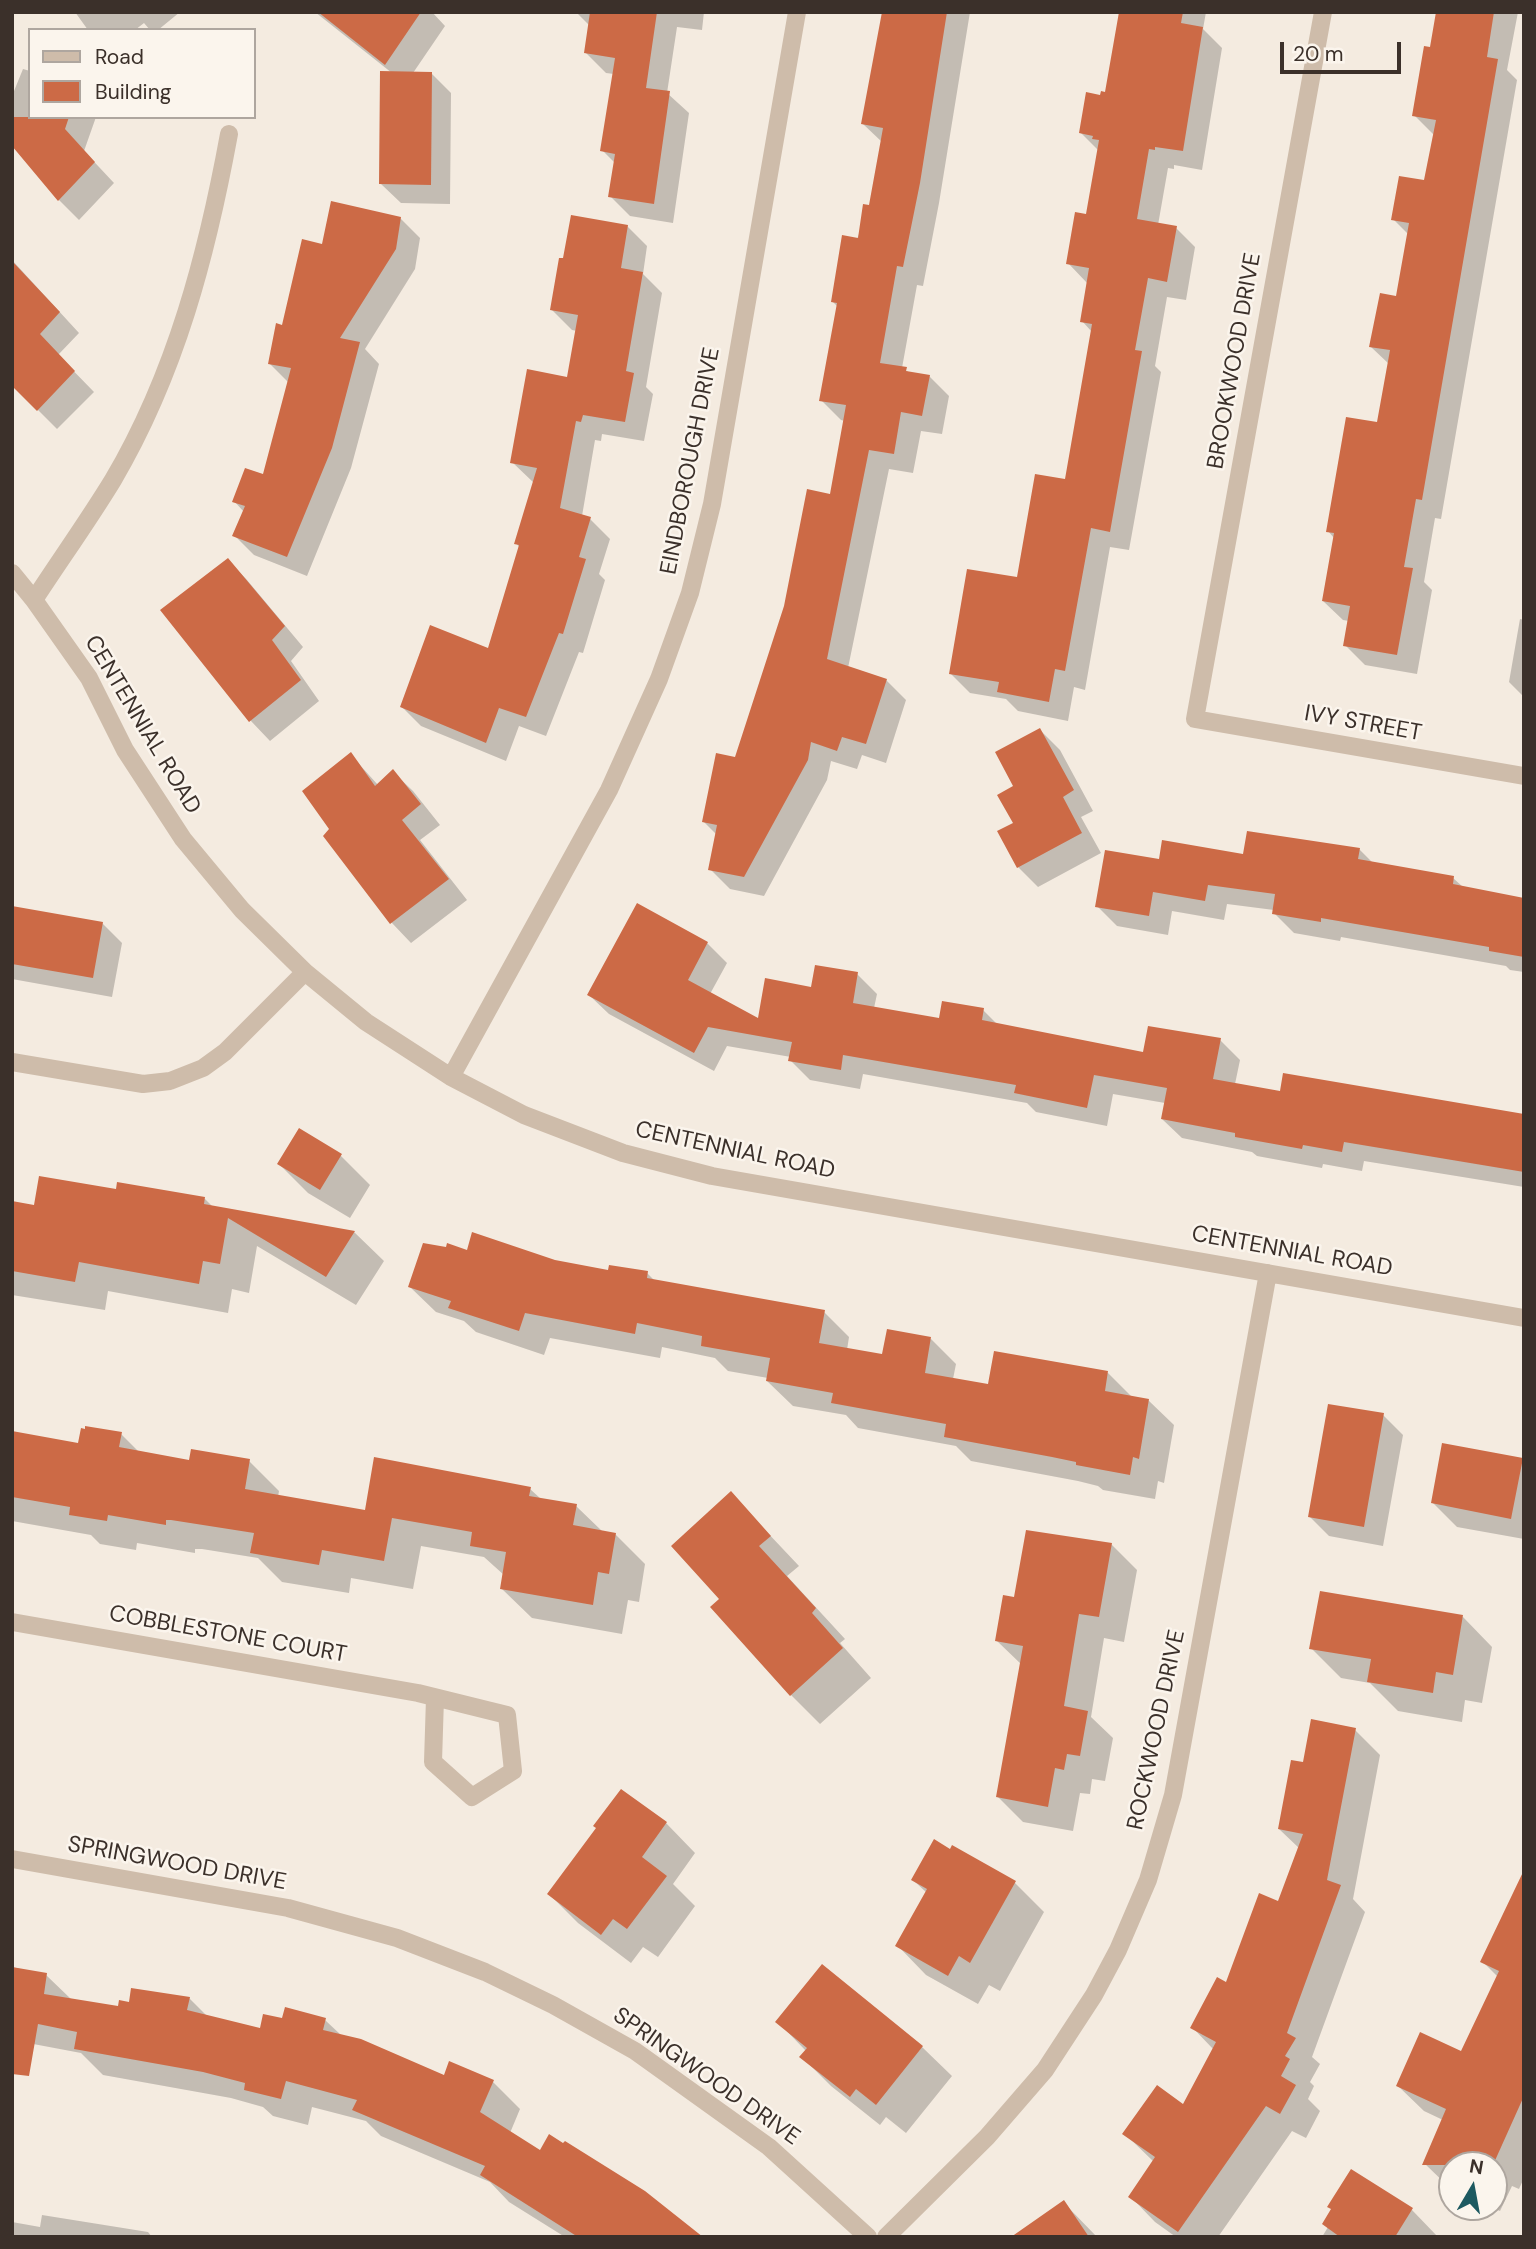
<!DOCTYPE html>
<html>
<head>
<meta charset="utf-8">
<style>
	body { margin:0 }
	#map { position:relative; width:1536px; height:2249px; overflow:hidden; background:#f4ebe0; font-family:"DM Sans",sans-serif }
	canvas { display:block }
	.frame { position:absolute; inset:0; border:14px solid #3b302a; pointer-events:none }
	.legend { position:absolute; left:28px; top:28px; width:228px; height:91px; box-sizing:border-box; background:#fbf5ed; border:2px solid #aea69f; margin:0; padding:9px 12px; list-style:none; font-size:21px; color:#3b302a }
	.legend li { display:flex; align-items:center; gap:14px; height:35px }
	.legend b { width:35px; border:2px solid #aea69f }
	.north { position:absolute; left:1438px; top:2151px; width:70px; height:70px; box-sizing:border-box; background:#fbf5ed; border:2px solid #aea69f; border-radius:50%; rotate:10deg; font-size:19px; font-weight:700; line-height:28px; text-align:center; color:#3b302a }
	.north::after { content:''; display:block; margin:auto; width:24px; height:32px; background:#1d5960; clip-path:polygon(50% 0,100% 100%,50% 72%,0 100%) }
	.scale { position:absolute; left:1280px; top:42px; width:121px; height:32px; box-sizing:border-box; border:4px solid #3b302a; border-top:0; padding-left:9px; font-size:21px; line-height:24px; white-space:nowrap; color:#3b302a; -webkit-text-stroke:5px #fbf5ed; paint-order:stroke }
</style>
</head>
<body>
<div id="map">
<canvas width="1536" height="2249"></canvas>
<div class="frame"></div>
<ul class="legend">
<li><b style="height:9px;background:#cebcaa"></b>Road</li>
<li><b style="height:19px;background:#cc6a46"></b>Building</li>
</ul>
<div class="north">N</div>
<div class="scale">20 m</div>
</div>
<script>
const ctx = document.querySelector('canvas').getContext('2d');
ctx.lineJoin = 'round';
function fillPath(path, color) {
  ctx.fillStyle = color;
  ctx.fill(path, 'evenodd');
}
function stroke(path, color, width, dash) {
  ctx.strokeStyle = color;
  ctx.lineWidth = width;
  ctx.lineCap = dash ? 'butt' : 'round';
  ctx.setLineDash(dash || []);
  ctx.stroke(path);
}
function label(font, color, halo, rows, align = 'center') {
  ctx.font = font + ' "DM Sans",sans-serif';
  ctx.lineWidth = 5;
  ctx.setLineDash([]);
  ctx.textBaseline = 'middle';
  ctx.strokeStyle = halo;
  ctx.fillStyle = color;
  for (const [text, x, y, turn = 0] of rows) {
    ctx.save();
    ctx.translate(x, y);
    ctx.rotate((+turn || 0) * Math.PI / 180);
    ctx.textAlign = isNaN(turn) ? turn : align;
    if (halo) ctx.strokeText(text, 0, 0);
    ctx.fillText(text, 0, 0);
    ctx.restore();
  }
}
fillPath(new Path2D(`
	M75,12H180L158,30H150L144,23L135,30H88Z
	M315,12H432L445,26L413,73H431L451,93L450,204L401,203L381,184L392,73Z
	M576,12H704L702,30L677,27L667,93L689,113L673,223L630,216L610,196L615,163L602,150L614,74L606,73L586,53L590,26Z
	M884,12H970L939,203L923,286L917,285L902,368L910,373L929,376L949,396L942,434L921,431L913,473L889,469L848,668L886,680L906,700L886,763L862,755L857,769L831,761L827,780L764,896L730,889L710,869L717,835L704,822L736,759L831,496L845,421L841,420L821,400L838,307L832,301L870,207L882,142L863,124Z
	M1121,12H1206L1203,29L1222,48L1202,170L1174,165V169L1168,168L1158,225L1176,228L1195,247L1186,300L1167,297L1155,366L1161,372L1129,550L1110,547L1085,690L1074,687L1068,721L1018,711L1006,699L970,693L950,673L1018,579L1066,481L1092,332L1082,321L1088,284L1068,263L1088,216L1099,151L1081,133L1101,97L1107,94Z
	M1437,12H1518L1507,70L1517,80L1441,519L1435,518L1424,582L1432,590L1417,674L1365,665L1345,645L1349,621L1343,620L1323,601L1334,538L1328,531L1378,424L1389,364L1371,347L1398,298L1409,235L1393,219L1426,183L1434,135L1414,115L1432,49Z
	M23,69L30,71V117H96L84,151L114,183L79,220L59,200L12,143V96Z
	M400,218L420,238L415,269L365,349L379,364L351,468L307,576L254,555L234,535L244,512L234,501L264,476L289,383L270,364L283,327Z
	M627,226L647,246L643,274L662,293L646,387L653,394L644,441L602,434L601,441L595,440L582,516L590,519L610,539L599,574L605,580L583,653L579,652L546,736L519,726L506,761L421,726L402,707L489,650L520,548L516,543L534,483L512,462L569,379L577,331L572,330L552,310Z
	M12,260L79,333L58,355L94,392L57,429L12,384Z
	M228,560L247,580L303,647L291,661L319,701L270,741L251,721L162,610Z
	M1520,619L1524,620V697L1509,682Z
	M1040,730L1060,750L1093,811L1081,817L1101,853L1038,887L1018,867L1016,787Z
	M350,754L378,785L393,772L413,791L440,825L420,840L467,900L411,943L392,923L325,836L331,830Z
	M1359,849L1373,863L1453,878L1463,887L1524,900V972L1510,970L1506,966L1341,937L1340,941L1294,933L1274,913V910L1227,904L1224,920L1172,911L1168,935L1117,926L1097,906L1160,861Z
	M637,906L707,943L727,963L710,994L760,1021L813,989L857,974L877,994L874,1008L940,1020L983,1010L998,1025L1145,1054L1220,1040L1240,1060L1235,1084L1282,1093L1524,1116V1187L1364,1161L1362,1171L1323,1164L1322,1168L1257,1156L1252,1152L1182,1138L1162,1119L1165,1103L1113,1094L1107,1126L1036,1112L1027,1103L863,1074L860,1089L810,1080L790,1060L791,1057L727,1046L714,1071L609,1014L589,995Z
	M12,908L102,923L122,943L112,997L12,979Z
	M340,1155L370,1185L350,1218L308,1193L279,1164Z
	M117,1191L205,1199L213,1207L354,1232L384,1261L356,1305L257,1246L249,1293L232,1289L228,1313L108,1291L105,1310L12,1295V1203L36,1207Z
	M468,1252L555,1262L610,1273H647L655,1281L824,1312L849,1337L847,1350L883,1356L931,1339L956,1364L953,1379L989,1386L1108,1373L1132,1397L1148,1400L1174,1425L1164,1483L1158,1481L1155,1499L1103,1490L1098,1486L1078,1481L971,1461L956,1446L858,1428L846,1415L793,1406L767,1381L768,1378L728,1371L715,1358L662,1347L660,1358L550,1338L544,1355L476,1332L464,1321L436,1312L410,1287Z
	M1383,1415L1403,1435L1383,1546L1329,1536L1310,1517Z
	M12,1433L80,1445L121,1434L140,1453L190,1462L249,1461L279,1491L278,1497L366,1512L530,1489L541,1499L576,1506L603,1532L615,1534L645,1564L639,1602L628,1600L622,1634L532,1618L502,1589L504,1575L484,1557L421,1546L413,1589L351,1578L349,1593L282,1582L258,1558L202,1549H195V1553L137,1543L136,1550L100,1544L91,1535L12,1521Z
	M1522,1460L1524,1462V1539L1457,1527L1433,1503Z
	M731,1494L799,1566L787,1576L845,1639L840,1643L871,1678L820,1724L791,1695L721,1599Z
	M1111,1544L1137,1570L1124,1642L1104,1638L1091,1717L1113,1738L1105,1781L1092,1779L1090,1794L1080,1793L1073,1831L1023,1822L998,1797L1022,1665L997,1641L1016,1599Z
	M1463,1617L1492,1647L1482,1703L1465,1700L1462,1722L1398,1711L1370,1683L1341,1678L1311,1648Z
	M1355,1730L1380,1755L1353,1899L1365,1912L1312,2057L1320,2064L1310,2082L1314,2086L1308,2099L1320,2111L1306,2138L1292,2131L1218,2237H1176L1155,2222L1130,2196L1154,2162L1125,2134L1184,2106L1214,2050L1192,2027L1227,1984L1279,1903L1300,1849L1279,1829L1305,1764Z
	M666,1823L695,1853L673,1884L695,1906L658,1957L643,1947L631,1963L578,1923L549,1894Z
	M913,1880L1015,1883L1044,1912L1000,1991L989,1985L978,2004L926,1975L897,1945L927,1893Z
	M1524,1918V2178L1519,2189L1512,2186L1500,2211L1491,2207H1494V2165H1452V2190L1424,2163L1443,2120L1424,2111L1398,2086L1461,2053L1498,1977L1482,1961Z
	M12,1967L46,1975L72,2000L119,2008L130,2004L189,1998L208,2017L261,2030L283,2020H325L342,2036L445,2077L493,2082L520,2109L510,2133L540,2152L699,2237H565L509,2202L490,2182L381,2136L366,2121L312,2107L308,2125L273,2116L263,2107L231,2098L103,2075L81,2053L12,2040Z
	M778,2022L922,2047L952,2076L906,2133L886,2117L880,2125L831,2086L802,2057L806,2051Z
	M1063,2202L1097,2237H1014Z
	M1412,2210L1438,2237H1322L1328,2227Z
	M42,2215L148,2232L152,2237H12V2222L40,2227Z`), '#0003');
fillPath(new Path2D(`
	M318,12H421L385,65Z
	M590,12H657L646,88L670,91L654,204L608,197L615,154L600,151L615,58L584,53Z
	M882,12H947L920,183L903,267L897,266L880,363L907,367L906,371L930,375L922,416L901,412L894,454L869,450L827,659L887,679L866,744L842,737L837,751L811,742L808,760L744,877L708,870L717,825L702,822L716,753L735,757L784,606L807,489L830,494L846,405L819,401L837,303L831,302L842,235L858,238L863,204L869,205L883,128L861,124Z
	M1119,12H1183L1181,23L1203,27L1183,151L1155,147V150L1149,149L1137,219L1177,226L1167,282L1148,278L1135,350L1142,351L1110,532L1091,528L1065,671L1055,669L1049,702L997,692L999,682L949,674L967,569L1017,577L1035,474L1065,479L1092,324L1080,322L1089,268L1066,264L1075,212L1086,214L1099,140L1092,139L1093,136L1079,133L1086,92L1100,95L1101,91L1105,92Z
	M1436,12H1494L1487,57L1498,59L1422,500L1416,499L1404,567L1413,568L1397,655L1343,646L1350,606L1322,601L1334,533L1326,532L1346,417L1377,422L1390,350L1369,347L1380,293L1396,296L1409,223L1391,220L1399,176L1424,180L1436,120L1412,116L1424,46L1430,47Z
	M380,71L432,72L431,185L379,184Z
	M12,117H69L65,129L95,162L58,201L12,146Z
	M331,201L401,217L396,249L340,338L360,342L332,448L287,557L232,536L245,506L232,502L245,468L263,474L291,368L268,364L276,323L282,325L302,239L322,244Z
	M571,215L628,225L621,268L643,272L626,371L634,373L625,422L583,415L581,422L576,421L560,508L591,517L579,557L586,559L563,634L559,633L526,717L499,708L486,743L400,707L430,625L488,648L519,545L514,544L537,468L510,463L527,369L567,377L578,315L550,310L559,258H563Z
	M12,261L60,312L40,334L75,371L37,411L12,386Z
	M228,558L285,626L272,640L301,680L249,722L160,610Z
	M1040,728L1074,790L1063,797L1082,833L1017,868L997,831L1013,823L997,795L1013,786L995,752Z
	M351,752L375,786L393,769L421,804L402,820L449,879L390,924L323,836L329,829L302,791Z
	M1247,831L1360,848L1358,859L1454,876L1453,884L1524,898V957L1489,951V947L1321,918V922L1272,914L1275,894L1208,885L1205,901L1153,892L1149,916L1095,907L1105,850L1159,859L1162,840L1243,854Z
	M637,903L708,942L688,980L758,1018L765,978L811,987L815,965L858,972L853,1003L939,1018L942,1001L984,1008L982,1020L1143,1052L1148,1026L1221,1038L1213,1079L1280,1091L1283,1073L1524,1114V1172L1344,1142L1342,1152L1303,1145L1302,1149L1235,1137V1133L1161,1119L1167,1088L1094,1075L1087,1108L1014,1093L1016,1085L843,1055L841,1070L788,1061L792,1042L708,1027L694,1053L587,995Z
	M12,906L103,922L93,978L12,964Z
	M299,1128L342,1154L320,1190L277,1164Z
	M39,1176L116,1189L117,1182L205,1197L204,1204L355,1231L326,1277L228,1218L220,1264L203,1261L199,1284L79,1262L75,1282L12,1271V1201L34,1205Z
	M472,1232L555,1260L608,1270L609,1265L648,1271L647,1278L825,1310L819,1343L882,1354L887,1329L931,1337L925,1373L988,1384L994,1351L1108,1371L1105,1391L1149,1399L1139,1459L1133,1457L1130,1475L1076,1465V1462L1052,1457L944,1437L946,1424L831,1403L833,1393L766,1381L770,1358L701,1346L702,1336L637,1323L635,1334L525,1313L519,1331L448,1308L451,1301L408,1287L423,1243L446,1247L447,1243L467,1250Z
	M1328,1404L1384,1413L1364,1527L1308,1517Z
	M85,1426L122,1432L119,1447L189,1460L191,1449L250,1459L245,1489L365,1510L374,1457L531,1487L529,1496L577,1504L573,1525L616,1533L609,1574L598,1572L593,1605L500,1589L506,1552L470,1546L472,1532L392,1518L384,1561L322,1550L319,1565L250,1553L254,1533L171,1520H166V1525L108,1515L107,1521L69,1515L70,1507L12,1497V1431L78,1443L81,1428L85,1429Z
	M1442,1443L1523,1458L1511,1519L1431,1503Z
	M731,1491L771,1536L759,1546L816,1608L812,1613L843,1648L790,1696L710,1607L719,1599L671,1546Z
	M1026,1530L1112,1543L1099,1617L1079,1614L1064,1706L1088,1711L1080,1756L1067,1754L1064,1770L1055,1768L1048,1807L996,1797L1023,1646L995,1641L1003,1595L1014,1597Z
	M1320,1591L1463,1615L1453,1675L1436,1672L1433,1693L1367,1682L1371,1659L1309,1649Z
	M1311,1719L1356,1728L1327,1880L1341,1885L1287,2033L1296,2038L1285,2056L1290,2059L1281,2076L1296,2085L1280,2114L1266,2106L1178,2232L1128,2197L1155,2157L1122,2134L1157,2085L1183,2104L1216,2042L1190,2028L1217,1977L1226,1982L1259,1893L1278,1901L1303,1834L1278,1829L1291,1760L1303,1762Z
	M621,1789L667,1822L642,1857L667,1876L627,1929L613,1919L601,1935L547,1894L596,1828L593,1826Z
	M934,1839L950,1849L952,1845L1016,1881L970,1963L959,1956L948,1976L895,1946L927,1889L911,1880Z
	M1524,1870V2096L1493,2165H1422L1446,2109L1396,2086L1420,2032L1461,2051L1499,1971L1480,1962Z
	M822,1964L923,2046L876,2105L856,2089L850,2097L799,2057L807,2048L775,2022Z
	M12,1967L47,1973L44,1994L118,2006L119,2000L129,2002L131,1988L190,1997L187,2010L260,2028L263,2014L282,2018L285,2007L326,2018L323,2030L361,2039L444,2075L449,2061L494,2080L480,2112L540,2150L549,2134L563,2143L565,2141L645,2191L703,2237H578L480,2175L485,2166L352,2110L357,2100L286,2081L281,2099L244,2090L245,2083L203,2072L74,2049L77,2032L38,2024L29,2076L12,2074Z
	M1351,2169L1413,2208L1395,2237H1340L1322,2224L1331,2209L1327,2207Z
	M1064,2200L1089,2237H1011Z`), '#cc6a46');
stroke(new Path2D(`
	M1323,12L1195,719L1524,776
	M12,573L34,600L89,678L125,750L183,839L242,910L305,972L366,1022L451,1077L524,1115L623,1153L712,1176L1524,1318
	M34,600C60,560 88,521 113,480C176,373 207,254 229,134
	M12,1062L143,1084L170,1081L203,1068L225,1052L305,972
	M451,1077L609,790L659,679L690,593L712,504L797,12
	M12,1622L418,1693L507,1715L513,1771L472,1797L433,1762L435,1698
	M12,1859L288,1908L397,1938L485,1972L553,2005L635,2051L769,2147L868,2237
	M886,2237L987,2137L1045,2070L1094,1995L1118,1950L1148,1880L1173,1795L1268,1273`), '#cebcaa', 18);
label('23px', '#3b302a', '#fbf5ed', [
	["BROOKWOOD DRIVE",1235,361,-80],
	["EINDBOROUGH DRIVE",691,461,-79],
	["IVY STREET",1363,724,10],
	["CENTENNIAL ROAD",142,725,59],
	["CENTENNIAL ROAD",735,1151,12],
	["CENTENNIAL ROAD",1292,1252,10],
	["COBBLESTONE COURT",228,1635,10],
	["ROCKWOOD DRIVE",1157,1730,-78],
	["SPRINGWOOD DRIVE",177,1864,10],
	["SPRINGWOOD DRIVE",706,2077,35]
]);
</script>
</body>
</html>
